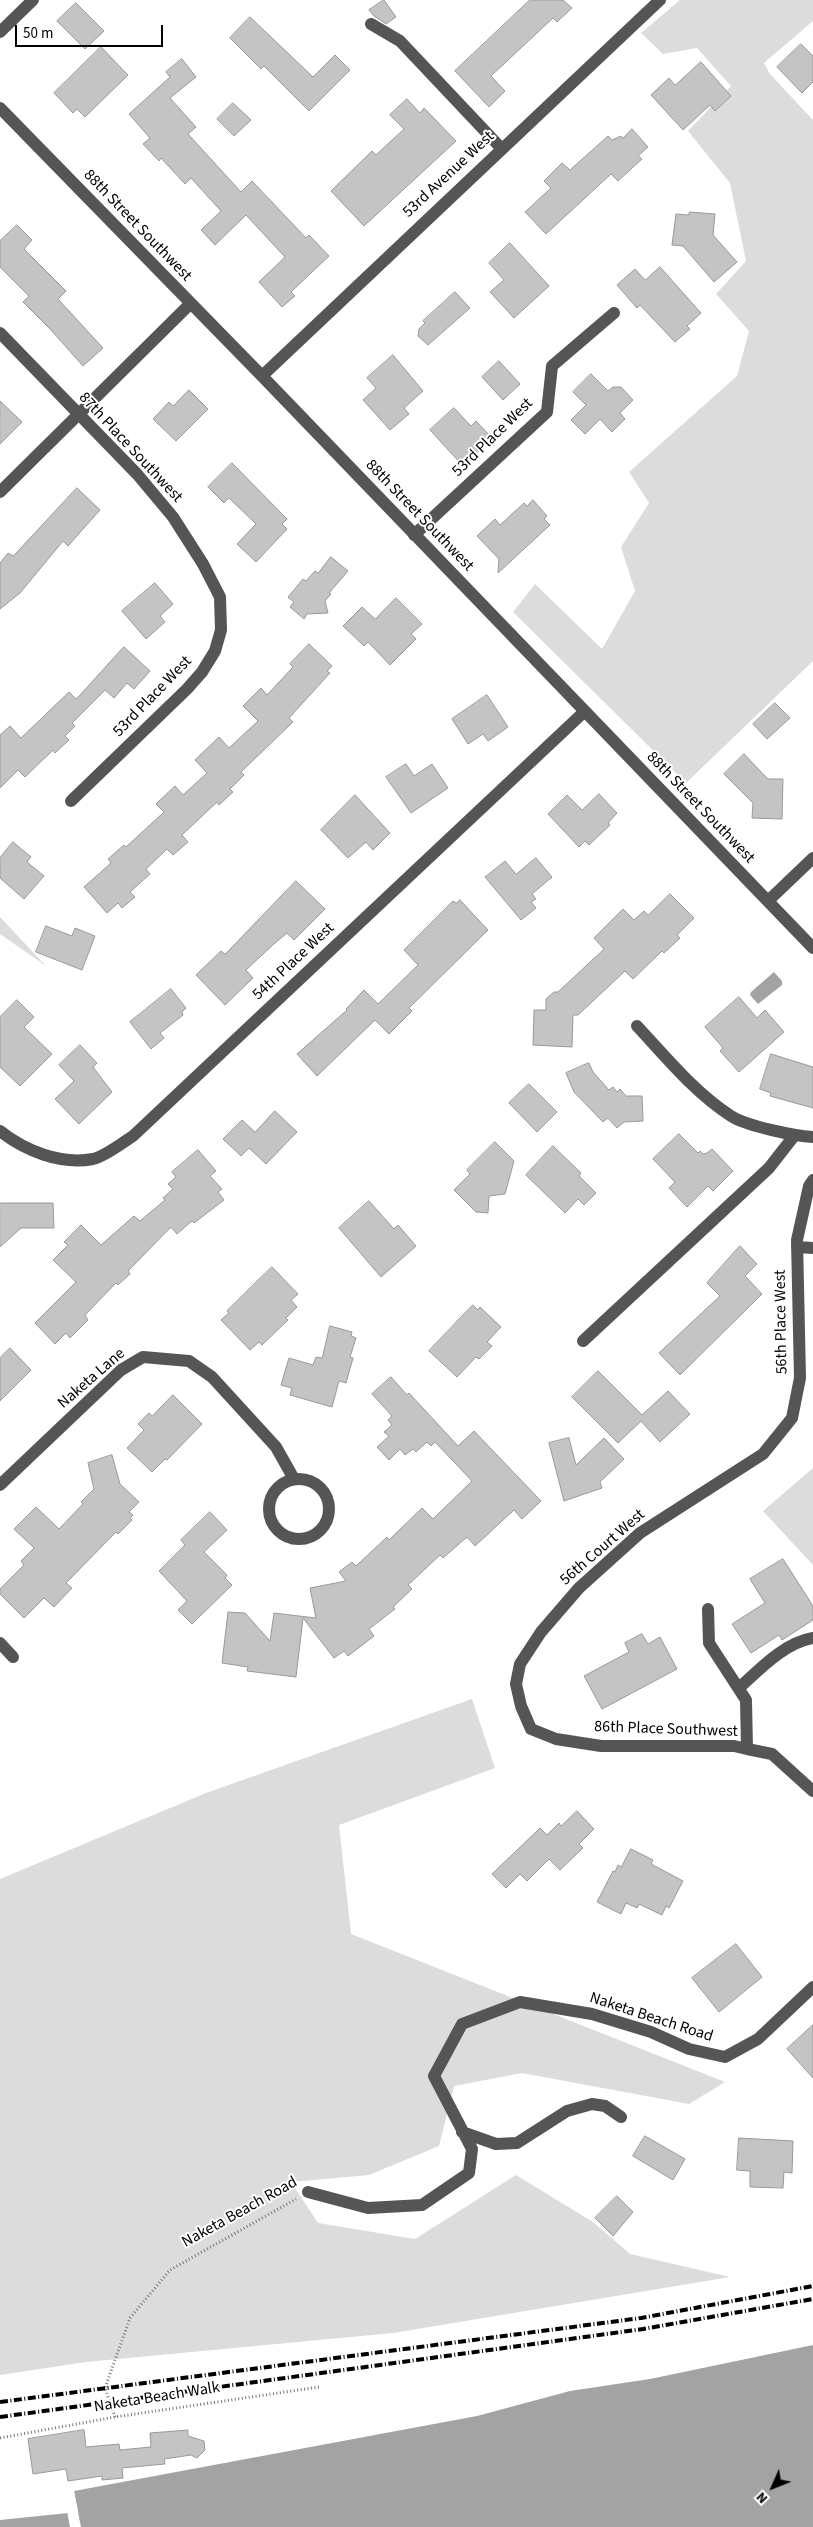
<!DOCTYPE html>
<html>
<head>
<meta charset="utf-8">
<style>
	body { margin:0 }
	#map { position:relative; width:813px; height:2527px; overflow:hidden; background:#fff; font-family:"Source Sans 3",sans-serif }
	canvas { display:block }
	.north { position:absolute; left:748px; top:2462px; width:50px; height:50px; -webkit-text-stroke:4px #fff; paint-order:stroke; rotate:226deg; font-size:14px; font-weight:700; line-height:20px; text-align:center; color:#000 }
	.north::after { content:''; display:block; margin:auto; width:18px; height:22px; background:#000; clip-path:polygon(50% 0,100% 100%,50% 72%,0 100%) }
	.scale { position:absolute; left:15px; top:25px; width:148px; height:22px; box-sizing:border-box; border:2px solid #000; border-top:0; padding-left:6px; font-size:15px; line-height:18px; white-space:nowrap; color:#000; -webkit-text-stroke:4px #fff; paint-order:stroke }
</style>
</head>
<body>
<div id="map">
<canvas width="813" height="2527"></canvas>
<div class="north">N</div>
<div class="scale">50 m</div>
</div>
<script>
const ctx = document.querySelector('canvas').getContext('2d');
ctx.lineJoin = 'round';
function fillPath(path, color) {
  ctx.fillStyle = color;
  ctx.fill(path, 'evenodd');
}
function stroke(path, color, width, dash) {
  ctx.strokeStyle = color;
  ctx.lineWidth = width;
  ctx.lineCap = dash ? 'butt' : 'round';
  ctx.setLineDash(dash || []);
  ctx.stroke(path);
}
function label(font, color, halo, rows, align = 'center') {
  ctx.font = font + ' "Source Sans 3",sans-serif';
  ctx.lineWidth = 4;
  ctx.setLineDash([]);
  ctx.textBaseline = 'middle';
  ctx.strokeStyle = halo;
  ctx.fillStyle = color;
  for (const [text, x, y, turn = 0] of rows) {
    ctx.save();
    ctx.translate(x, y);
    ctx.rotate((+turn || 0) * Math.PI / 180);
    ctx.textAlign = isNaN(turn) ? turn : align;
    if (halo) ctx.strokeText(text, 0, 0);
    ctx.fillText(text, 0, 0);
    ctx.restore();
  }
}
fillPath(new Path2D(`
	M680,0H813V21L764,63L770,74L813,120V661L686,783L513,612L535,584L602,649L635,591L621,547L649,503L629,472L737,376L749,331L716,294L746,261L730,183L688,131L731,86L697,48L663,54L641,33Z
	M0,917L46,966L0,934Z
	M813,1468V1565L763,1511Z
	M472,1699L495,1768L339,1825L351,1934L725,2082L689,2104L522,2073L454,2086L439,2146L369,2175L291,2182L318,2223L415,2239L516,2175L593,2222L630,2254L730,2277L393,2333L86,2362L0,2375V1879L206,1793Z`), '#dcdcdc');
fillPath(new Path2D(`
	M774,972L782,981V985L758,1004L750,995L751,992Z
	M813,2345V2527H0V2520L78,2512L74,2491L477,2416L570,2391L650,2379Z`), '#a3a3a3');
fillPath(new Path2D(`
	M74,2491L78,2512L81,2527H70L67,2511L75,2510L72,2492Z`), '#fff');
const building = new Path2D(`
	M384,0L396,17L386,24L374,16L369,10Z
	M530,0H563L572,8L557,22L553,18L491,76L505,91L489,107L455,71Z
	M76,3L104,31L85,49L57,21Z
	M250,17L313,77L335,55L350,70L309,111L264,66L261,69L230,38Z
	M801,44L813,56V82L802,93L777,67Z
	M101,47L128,75L85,117L77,109L73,113L54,93Z
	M182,59L196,77L170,98L196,127L188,134L241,192L252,181L306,238L309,235L329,256L291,292L295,296L282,307L259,282L285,257L246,215L215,245L201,230L221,211L191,178L185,184L161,158L159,161L143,144L150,138L129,114L170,77L166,72Z
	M701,62L731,96L715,111L710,105L683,130L651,95L669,78L675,85Z
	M407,99L420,113L424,108L456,141L364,226L331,191L372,151L376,155L404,129L390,115Z
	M233,103L251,120L234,136L217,119Z
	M632,129L648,147L638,156L642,159L618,181L611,174L546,234L525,212L551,188L544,181L562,163L570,170L608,136L612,140L621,136L623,138Z
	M690,212L715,214L713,235L737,262L714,282L683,246L672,245L676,214L688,215Z
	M17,225L32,240L24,249L66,291L58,299L103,348L83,366L51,330L23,302L29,296L0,267V241Z
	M510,243L549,286L514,318L490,292L504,280L489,263Z
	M660,267L701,313L687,326L690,329L675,342L640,305L637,308L617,285L635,269L645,280Z
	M455,292L470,308L428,345L418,336L419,329L425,323L423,321Z
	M393,355L423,391L404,408L409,414L390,430L363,400L376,388L367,378Z
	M499,361L520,384L503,400L482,377Z
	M591,374L608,391L613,387H621L633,400L620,413L625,419L612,432L600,419L585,434L571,420L586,405L573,392Z
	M189,390L208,409L176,441L153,419L169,402L173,406Z
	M0,401L22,422L0,444Z
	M454,408L471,426L476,421L492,438L463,466L430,430Z
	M232,463L287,519L282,524L287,529L256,562L237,544L256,524L229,498L224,503L208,487Z
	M77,488L100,510L68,546L63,541L20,593L0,609V563L8,553L13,556Z
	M533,500L547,516L544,519L550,525L498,573L499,559L477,536L495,519L500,525L524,503L527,506Z
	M331,557L348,571L329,593L331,594L325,601L328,613L307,614L304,619L290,607L294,602L288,597L303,579L306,581L315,571L318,573Z
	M155,583L173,604L160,616L165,622L146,639L122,611Z
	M396,598L422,624L411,634L416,639L390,665L368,642L364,646L343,626L362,607L375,619Z
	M309,644L332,666L327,671L330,673L289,718L293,722L241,772L244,775L230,789L233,792L219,805L217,802L182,835L188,842L173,855L167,849L146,869L150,874L130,892L135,897L122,908L118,903L107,913L84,887L111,863L108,859L124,845L126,847L164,812L156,804L175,786L183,795L207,773L195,760L219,737L229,748L258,721L243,706L261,688L267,695L293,667L290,664Z
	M124,647L150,671L134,689L127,683L114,698L105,690L72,723L75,726L65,736L69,740L55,753L53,750L25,777L18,770L0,788V735L10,726L21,738L69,692L76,699Z
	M487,695L508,727L488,741L483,734L468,744L452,719Z
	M775,703L790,718L767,739L753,724Z
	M744,754L768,779H783L782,819L752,818L753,803L724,774Z
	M406,764L414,776L432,764L448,788L411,813L386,777Z
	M599,794L617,813L608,823L610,825L589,845L585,841L579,847L548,814L567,795L582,810Z
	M355,795L390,833L373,850L366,842L348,858L321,830Z
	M13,842L31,857L27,862L44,876L24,899L0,878V858Z
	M536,858L552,877L532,894L536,899L531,902L536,908L521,920L485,877L505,861L516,874Z
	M296,881L325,909L294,940L287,933L275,943L246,970L253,978L225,1005L196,975L221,951L225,954Z
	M670,894L694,918L677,935L680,938L664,953L662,951L633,979L625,971L578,1015H573L572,1047L533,1045L534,1010H546V999L554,992H558L604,949L594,938L623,909L634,920L644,911L648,915Z
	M460,900L488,930L409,1008L412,1011L389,1034L375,1020L317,1076L297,1054L347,1010L346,1009L364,990L378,1004L418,965L404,950L453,901L456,903Z
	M46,926L72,936L75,928L95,936L82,970L36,952Z
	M171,989L186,1008L182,1012L183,1015L160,1033L164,1038L151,1049L130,1022Z
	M739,997L757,1018L765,1010L784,1032L739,1072L720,1051L723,1048L705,1027Z
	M17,1000L34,1017L24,1027L52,1054L20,1086L0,1067V1017Z
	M80,1045L97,1063L93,1067L112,1092L79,1124L55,1099L74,1081L59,1065Z
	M771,1054L813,1067V1108L770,1096L771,1093L760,1089Z
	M589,1063L593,1072L609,1090L613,1087L617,1092L620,1089L626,1096H642L643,1121L624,1122L617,1128L608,1118L603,1122L574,1092L566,1073Z
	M529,1084L557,1112L537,1132L509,1103Z
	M275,1111L297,1132L266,1164L249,1148L241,1156L223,1139L242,1120L255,1132Z
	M679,1134L698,1153L700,1151L703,1154L707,1153L712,1149L733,1171L713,1191L708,1186L687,1207L669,1188L675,1182L653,1159Z
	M495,1142L514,1161L505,1194L489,1196L488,1213L476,1212L454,1190L470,1174L467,1170Z
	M553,1146L581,1173L579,1176L596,1193L584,1205L578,1199L565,1213L526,1175Z
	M198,1150L216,1171L210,1176L222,1189L218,1192L224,1200L194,1223L192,1221L177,1234L171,1227L128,1271L130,1274L118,1285L116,1283L85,1315L88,1320L70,1338L66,1333L55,1344L35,1323L76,1282L53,1260L68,1245L64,1242L81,1225L101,1245L134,1216L140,1221L165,1200L163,1198L173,1189L168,1184L176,1177L172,1172Z
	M369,1201L394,1229L398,1225L416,1246L381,1277L339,1228Z
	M0,1203H53L54,1228H21L0,1247Z
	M740,1246L757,1264L745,1276L762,1294L680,1375L659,1353L720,1296L707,1283Z
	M272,1267L298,1294L291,1300L297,1307L286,1318L288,1320L262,1345L259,1342L250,1350L221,1320L229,1313L227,1311Z
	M473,1305L478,1310L480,1307L501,1327L487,1342L492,1346L479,1359L476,1357L457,1377L429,1351Z
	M330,1326L352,1332L351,1336L356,1338L350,1357L353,1358L346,1383L339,1381L332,1407L290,1395L292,1388L281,1385L289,1358L313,1365L316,1357L322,1358Z
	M10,1348L31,1370L0,1401V1358Z
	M598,1371L642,1415L668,1391L690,1414L660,1442L641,1421L618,1443L572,1397Z
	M391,1377L407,1395L409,1393L458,1446L474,1431L541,1501L522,1519L514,1510L475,1546L467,1537L443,1558L440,1555L408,1585L412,1589L393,1607L395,1609L369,1629L374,1636L348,1656L344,1651L334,1658L303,1618L296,1677L247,1671L248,1667L222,1663L228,1612L245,1613L270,1641L274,1613L316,1618L310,1588L346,1581L339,1572L352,1562L356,1566L387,1537L389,1540L422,1508L433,1519L472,1481L435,1442L431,1446L427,1442L416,1452L413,1449L405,1455L400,1449L389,1460L377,1447L389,1436L384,1432L392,1425L388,1420L392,1416L372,1394Z
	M173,1395L202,1424L167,1460L165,1459L152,1472L127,1448L144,1430L138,1424L149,1413L152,1416Z
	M569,1438L576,1465L604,1438L624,1459L600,1482L602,1488L564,1501L549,1443Z
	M112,1455L120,1484L139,1502L129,1512L133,1515L130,1518L132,1520L118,1534L116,1532L66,1583L72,1588L54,1607L44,1598L24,1618L0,1594V1589L24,1565L21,1561L34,1548L14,1529L36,1507L59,1529L83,1504L81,1502L94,1489L88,1463Z
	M210,1512L227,1530L204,1552L227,1575L225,1578L232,1585L192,1624L178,1610L187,1601L159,1571L185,1545L181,1540Z
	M783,1559L813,1606V1620L782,1640L779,1635L751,1653L732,1624L765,1603L750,1579Z
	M642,1634L648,1644L660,1637L677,1669L602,1709L584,1676L629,1652L625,1643Z
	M577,1811L594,1829L579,1844L583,1848L560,1870L549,1859L527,1881L520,1874L506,1888L492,1874L540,1828L547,1835L559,1823L561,1826Z
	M631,1849L653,1860L651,1864L683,1881L669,1908L666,1906L662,1915L639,1904L637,1908L626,1903L621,1914L597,1902L613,1871L615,1872L618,1865L621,1867Z
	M736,1944L762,1977L719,2012L692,1978Z
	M813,2025V2078L787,2049Z
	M645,2136L685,2159L673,2180L633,2156Z
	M739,2138L793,2141L792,2173L784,2172L783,2188L750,2187V2171L737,2170Z
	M617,2196L633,2212L613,2236L595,2218Z
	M84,2430L86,2447L119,2444L120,2450L151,2447L150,2433L188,2430V2436L204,2441L205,2450L197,2458L191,2455L164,2459L165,2464L122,2468L123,2478L102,2480V2476L68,2481L66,2469L33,2474L28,2439Z`);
fillPath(building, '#c4c4c4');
stroke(building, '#999', 1);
stroke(new Path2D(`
	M115,2417L105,2388L130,2318L170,2270L296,2199
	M0,2438L115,2417L319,2387`), '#777', 3, [1, 2.5]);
stroke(new Path2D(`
	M371,24L400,41L501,148
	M0,32L33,0
	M0,108L262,376L813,948
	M0,333L137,474L173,517L203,564L220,597L221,630L215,651L202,672L187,689L71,801
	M262,376L660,0
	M0,492L190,304
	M414,535L547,412L552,366L614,313
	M768,901L813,858
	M637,1026C666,1057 695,1093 731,1116C746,1126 795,1136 813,1137
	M0,1131C25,1151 61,1165 93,1159C106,1156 122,1143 133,1136L585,711
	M813,1180L809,1186L797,1240L800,1378L792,1418L763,1454L640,1533L579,1588L541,1632L520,1664L516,1684L521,1706L531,1729L556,1739L601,1746H734L747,1749L772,1754L813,1791
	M797,1247L813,1248
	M583,1341L769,1168L794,1136
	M269 1509a30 30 0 1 1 60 0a30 30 0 1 1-60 0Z
	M0,1485L121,1370L143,1357L189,1361L212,1377L276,1447L294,1479
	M708,1609L709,1643L746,1700L747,1749
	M0,1643L13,1657
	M739,1688C760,1669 784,1643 813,1638
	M462,2132L496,2144L517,2143L567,2111L592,2104L605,2106L621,2117
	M308,2192L368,2208L422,2205L469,2173L472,2149L434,2076L462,2024L520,2002L592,2014L651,2032L689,2049L725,2057L758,2039L813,1987`), '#555', 12);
stroke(new Path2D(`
	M0,2402L641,2318L813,2286
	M0,2417L643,2329L813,2299`), '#000', 4, [8, 2.5, 1, 2.5]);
label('16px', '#000', '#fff', [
	["53rd Avenue West",449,175,-43],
	["88th Street Southwest",137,226,46],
	["53rd Place West",493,438,-44],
	["87th Place Southwest",130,448,47],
	["88th Street Southwest",419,516,46],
	["53rd Place West",153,697,-46],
	["88th Street Southwest",700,808,46],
	["54th Place West",294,962,-43],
	["56th Place West",782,1322,-91],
	["Naketa Lane",92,1379,-41],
	["56th Court West",603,1548,-41],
	["86th Place Southwest",666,1730,2],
	["Naketa Beach Road",651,2018,18],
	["Naketa Beach Road",240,2213,-29],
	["Naketa Beach Walk",157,2398,-9]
]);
</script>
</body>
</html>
